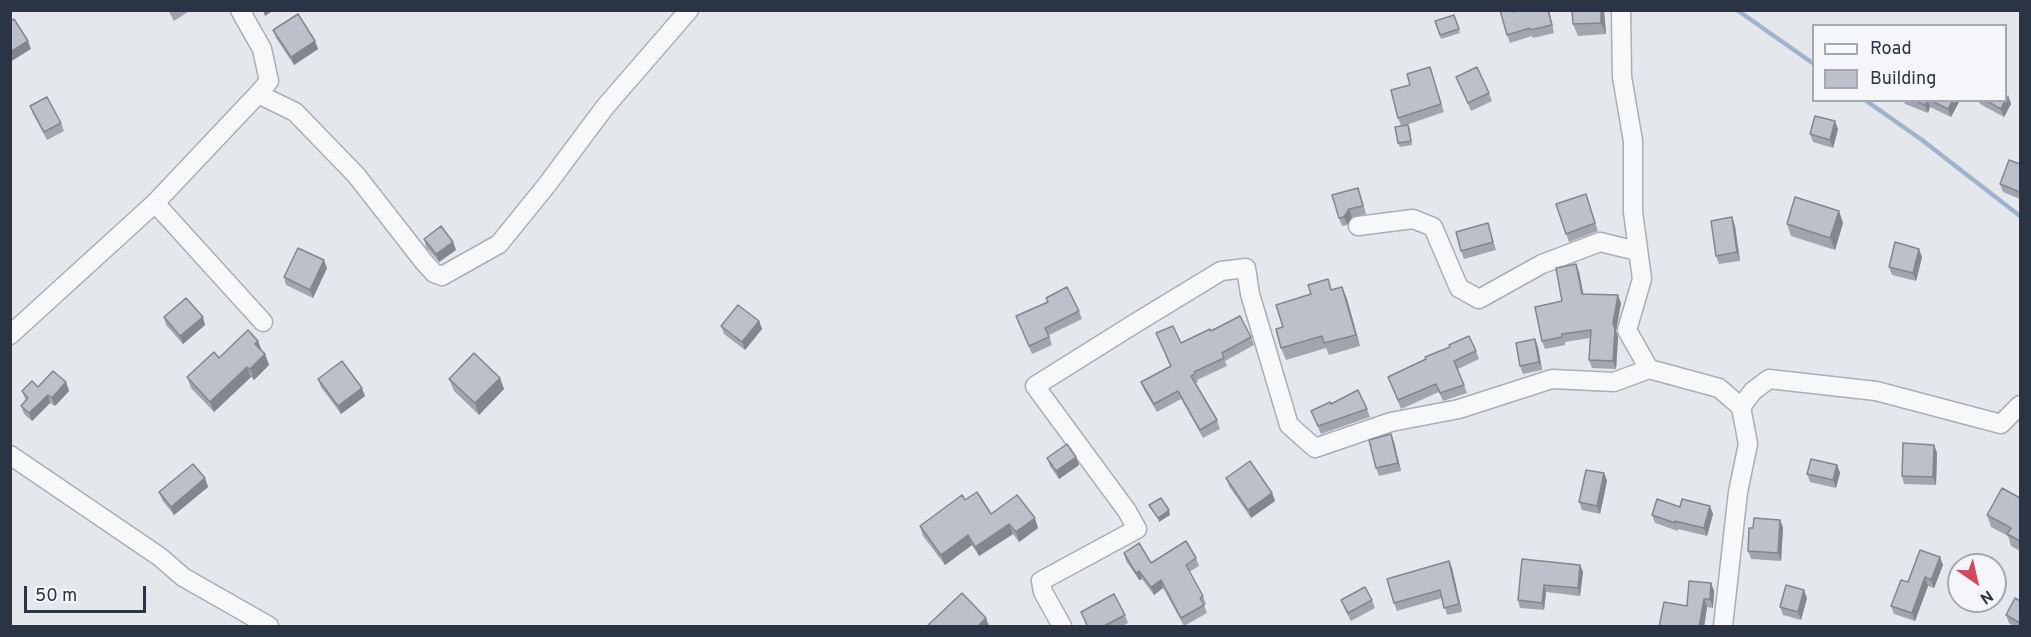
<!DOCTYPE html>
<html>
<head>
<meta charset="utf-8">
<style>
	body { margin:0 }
	#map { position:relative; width:2031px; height:637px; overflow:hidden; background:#e4e7ec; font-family:Overpass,sans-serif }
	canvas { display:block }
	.frame { position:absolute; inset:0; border:12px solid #2b3445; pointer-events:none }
	.legend { position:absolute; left:1812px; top:24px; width:195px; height:78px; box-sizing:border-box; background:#f4f6f9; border:2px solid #a4a8b1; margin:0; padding:8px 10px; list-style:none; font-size:18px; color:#2b3445 }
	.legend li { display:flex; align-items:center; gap:12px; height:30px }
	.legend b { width:30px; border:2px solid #a4a8b1 }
	.north { position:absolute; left:1947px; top:553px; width:60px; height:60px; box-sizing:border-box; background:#f4f6f9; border:2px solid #a4a8b1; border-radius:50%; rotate:146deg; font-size:16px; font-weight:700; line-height:24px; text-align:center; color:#2b3445 }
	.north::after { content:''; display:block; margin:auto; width:21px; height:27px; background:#d1495b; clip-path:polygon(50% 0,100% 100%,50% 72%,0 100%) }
	.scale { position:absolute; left:24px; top:586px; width:122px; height:27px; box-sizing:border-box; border:3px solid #2b3445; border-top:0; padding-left:8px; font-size:18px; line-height:21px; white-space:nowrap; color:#2b3445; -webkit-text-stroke:4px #f4f6f9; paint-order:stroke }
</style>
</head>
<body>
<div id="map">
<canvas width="2031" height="637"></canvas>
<div class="frame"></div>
<ul class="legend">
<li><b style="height:8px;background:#f7f8fa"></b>Road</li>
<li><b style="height:16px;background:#bbc0ca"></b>Building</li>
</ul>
<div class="north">N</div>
<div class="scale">50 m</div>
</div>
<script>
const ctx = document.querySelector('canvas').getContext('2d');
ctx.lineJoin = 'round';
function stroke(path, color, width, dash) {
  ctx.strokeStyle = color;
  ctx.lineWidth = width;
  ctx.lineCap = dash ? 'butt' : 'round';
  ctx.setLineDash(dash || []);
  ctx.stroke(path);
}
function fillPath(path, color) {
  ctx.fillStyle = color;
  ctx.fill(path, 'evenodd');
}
stroke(new Path2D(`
	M1737,10L1814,64
	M1865,100L1922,140L2020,216`), '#9fb4cc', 4.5);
const minor = new Path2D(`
	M1621,10L1622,77L1633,141V212L1642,279L1627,330L1649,369L1719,388L1741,407
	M258,94L295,112L356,175L424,262L434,273L442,276L499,244L546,186L605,107L689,10
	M155,203L263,322
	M1358,226L1413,219L1433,227L1459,288L1479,299L1542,264L1600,242L1637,251
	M10,335L155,203L258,94L269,81L262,49L240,10
	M10,455L160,557L183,577L269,626
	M1062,626L1043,592L1041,581L1137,529L1127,511L1035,386L1134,324L1221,271L1246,268L1250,294L1289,425L1315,448L1391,422L1459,409L1552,379L1614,382L1649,369
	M1723,626L1738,492L1748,444L1741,407L1753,391L1769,379L1876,391L2001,424L2020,405`);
stroke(minor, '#a9aeb7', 21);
stroke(minor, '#f7f8fa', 18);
fillPath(new Path2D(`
	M168,10H191L174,21Z
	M1520,10H1549L1554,33L1533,38L1532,36L1510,43L1507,35L1514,12Z
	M1604,10L1606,34L1578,36L1573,24Z
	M1454,15L1460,33L1441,39L1435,21Z
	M273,30L315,41L318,49L294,65L276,38Z
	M1430,67L1444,112L1406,125H1408L1410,129L1412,145L1400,147L1398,143L1401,126L1398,118L1410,85Z
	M1456,77L1489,93L1492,101L1471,111Z
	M1904,100H1960L1951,117L1930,107L1928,113L1905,104Z
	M1978,100H2006L2011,104L2004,117L1980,104Z
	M30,106L61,123L64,131L47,140L33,114Z
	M1838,129L1833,148L1813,142L1810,134Z
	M2020,164V199L2003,192L2000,184Z
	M1586,194L1598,231L1569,242L1556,204Z
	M1361,196L1366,214L1352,217L1347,225L1342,226L1339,218Z
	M1839,211L1843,223L1835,250L1791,236L1787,224Z
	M1488,223L1496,250L1464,259L1461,251Z
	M1735,226L1740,261L1719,264L1716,256Z
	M424,239L453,242L456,250L439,262L426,247Z
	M1922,257L1916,281L1892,275L1889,267Z
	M1576,264L1579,272L1583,294L1621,303L1616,331L1618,337L1616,369L1592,368L1589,360L1590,338L1565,342V345L1545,349L1542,341L1562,301Z
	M327,268L313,298L286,285L284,277Z
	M1342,287L1347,299L1360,346L1329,355L1326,348L1286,360L1281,348L1283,327Z
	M1046,298L1079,311L1082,319L1049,335L1052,345L1032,354L1016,316L1048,302Z
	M164,317L205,325L183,344L166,325Z
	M759,321L762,329L745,350L724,334L721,326Z
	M1211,331L1251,337L1254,345L1225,361L1227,366L1197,380L1198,382L1195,383L1217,420L1220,429L1203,438L1181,399L1157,412L1144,390L1141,382L1170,366L1156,333L1181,343Z
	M258,341L262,351L265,354L269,365L254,380L251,377L214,412L191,388L187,377L219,358Z
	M1538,347L1542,370L1523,374L1520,366Z
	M1476,351L1479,359L1458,369L1467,393L1443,401L1439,392L1401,409L1388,377L1426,359Z
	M500,378L504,389L479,415L454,391L449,379Z
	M318,379L365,396L341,414L321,387Z
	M66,382L69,391L55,406L50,403L32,421L24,414L21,406L26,401L22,391L38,387Z
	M1331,404L1367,409L1370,417L1321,434L1311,411Z
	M1391,434L1394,442L1401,471L1379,476L1376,468Z
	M1934,445L1937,453L1936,485L1904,484L1902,476Z
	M1076,457L1079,465L1059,479L1050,466L1047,458Z
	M1837,465L1840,473L1836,488L1810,482L1807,474Z
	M1604,473L1607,481L1600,514L1582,510L1579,502Z
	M205,478L208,487L174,515L162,500L159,492Z
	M1226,478L1272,493L1275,501L1251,518L1229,486Z
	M2020,498V551L2011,546L2008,536L1991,527L1987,515Z
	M965,500L991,514L1038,528L1019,542L1013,534L979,556L972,545L945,565L923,536L920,526Z
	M1680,507L1713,514L1707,536L1678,529V531L1655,523L1652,515Z
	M1780,520L1783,528L1781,561L1751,559L1748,551L1753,528Z
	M1124,553L1151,563L1196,558L1199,566L1189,572L1203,596L1206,604L1204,605L1207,613L1184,626L1163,588L1154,595L1142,579L1139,580L1126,561Z
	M1522,559L1580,565L1583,572L1580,596L1546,592L1544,610L1520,608L1518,600Z
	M1449,561L1452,568L1462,612L1447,615L1442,598L1397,611L1394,603Z
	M1943,565L1934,588L1928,586L1915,621L1894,614L1891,606L1908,582Z
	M1711,583L1714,591L1713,608L1707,607L1704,627H1659L1687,606Z
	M1807,598L1801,620L1783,615L1780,607Z
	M1341,600H1372L1375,608L1351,621L1344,608Z
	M2020,601V627H2015L2009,623L2006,615Z
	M1081,612L1125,615L1128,623L1121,627H1087Z`), '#a1a5ae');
fillPath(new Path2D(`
	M263,10H274L265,16Z
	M1548,10H1549L1554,33L1552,25Z
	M1601,10H1604L1606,34L1601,23Z
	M28,41L31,49L10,62V52Z
	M315,41L318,49L294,65L291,57Z
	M2008,95L2011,104L2004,117L2001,109Z
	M1927,100H1928L1930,107L1928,113L1925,105Z
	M1953,100H1960L1951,117L1948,109Z
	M1835,121L1838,129L1833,148L1830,140Z
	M1349,209L1352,217L1347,225L1344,217Z
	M1839,211L1843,223L1835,250L1830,238Z
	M1732,217L1735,226L1740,261L1737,252Z
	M453,242L456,250L439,262L436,254Z
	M1919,249L1922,257L1916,281L1913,273Z
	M324,260L327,268L313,298L310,290Z
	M1576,264L1579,272L1585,302L1582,294Z
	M1342,287L1347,299L1360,346L1356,335Z
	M1618,295L1621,303L1616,331L1618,337L1616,369L1613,361V323Z
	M203,317L205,325L183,344L180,336Z
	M759,321L762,329L745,350L742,342Z
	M1535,339L1538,347L1542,370L1539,362Z
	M258,341L262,352L255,344Z
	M265,354L269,365L254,380L250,369Z
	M247,367L251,377L214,412L210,402Z
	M500,378L504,389L479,415L475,403Z
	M66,382L69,391L55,406L52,398Z
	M362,388L365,396L341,414L338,406Z
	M48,395L50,403L32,421L29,413Z
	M1391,434L1394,442L1401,471L1398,463Z
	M1934,445L1937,453L1936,485L1933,477Z
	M1076,457L1079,465L1059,479L1056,471Z
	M1837,465L1840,473L1836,488L1833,480Z
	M1604,473L1607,481L1600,514L1597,506Z
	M205,478L208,487L174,515L171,507Z
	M1272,493L1275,501L1251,518L1248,510Z
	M1710,506L1713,514L1707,536L1704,528Z
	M1169,510L1170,515L1159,522L1158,518Z
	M1035,518L1038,528L1019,542L1016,532Z
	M1780,520L1783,528L1781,561L1778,553Z
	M1009,524L1013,534L979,556L975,547Z
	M968,535L972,545L945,565L941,555Z
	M1940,557L1943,565L1934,588L1931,580Z
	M1449,561L1452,568L1462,612L1459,604Z
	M1580,565L1583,572L1580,596L1578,588Z
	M1139,571L1142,579L1139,580L1136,573Z
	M1925,577L1928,586L1915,621L1912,613Z
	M1161,580L1163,588L1154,595L1151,587Z
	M1711,583L1714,591L1713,608L1710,599Z
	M1544,585L1546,592L1544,610L1542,603Z
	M1804,590L1807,598L1801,620L1798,612Z
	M1704,599L1707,607L1704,627H1699Z
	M986,618L989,626L977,627Z`), '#83868d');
const building = new Path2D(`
	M1500,10H1513V12L1520,10H1548L1552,25L1530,30V28L1507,35Z
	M1572,10H1601V23L1573,24Z
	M298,14L315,41L291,57L273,30Z
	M1454,15L1459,29L1440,35L1435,21Z
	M14,19L28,41L10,52V21Z
	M1430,67L1441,104L1398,118L1391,90L1410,85L1407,74Z
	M1477,67L1489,93L1468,103L1456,77Z
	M47,97L61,123L44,132L30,106Z
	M1913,100H1927L1925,105Z
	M1930,100H1953L1948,109Z
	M1985,100H2005L2001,109Z
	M1815,116L1835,121L1830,140L1810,134Z
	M1408,125L1411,141L1398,143L1395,127Z
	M2009,160L2020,164V192L2000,184Z
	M1358,188L1363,206L1349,209L1344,217L1339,218L1332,195Z
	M1586,194L1595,223L1566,234L1556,204Z
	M1795,197L1839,211L1830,238L1787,224Z
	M1732,217L1737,252L1716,256L1711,221Z
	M1488,223L1493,242L1461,251L1456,232Z
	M441,226L453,242L436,254L424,239Z
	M1895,242L1919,249L1913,273L1889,267Z
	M298,248L324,260L310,290L284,277Z
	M1576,264L1582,294L1618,295L1613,323L1615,329L1613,361L1589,360L1591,330L1562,334V337L1542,341L1535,307L1562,301L1556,268Z
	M1328,279L1331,290L1342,287L1356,335L1324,343L1322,336L1281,348L1276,329L1283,327L1276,305L1311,294L1308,285Z
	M1067,287L1079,311L1045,328L1049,337L1029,346L1016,316L1048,302L1046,298Z
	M186,298L203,317L180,336L164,317Z
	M738,305L759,321L742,342L721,326Z
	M1240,316L1251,337L1222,353L1224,358L1194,372L1195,374L1191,376L1217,420L1200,430L1178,391L1154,404L1141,382L1171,366L1156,333L1173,326L1181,343L1210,329L1211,331Z
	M248,330L258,341L255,344L265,354L250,369L247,367L210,402L187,377L214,352L219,358Z
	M1469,336L1476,351L1454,361L1464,385L1440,393L1436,384L1398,400L1388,377L1426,359L1425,357L1450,347L1449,345Z
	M1535,339L1539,362L1520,366L1516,343Z
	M474,353L500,378L475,403L449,379Z
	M342,361L362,388L338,406L318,379Z
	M53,371L66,382L52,398L48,395L29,413L21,406L28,398L22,391L32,381L38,387Z
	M1358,390L1367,409L1318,426L1311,411L1330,402L1331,404Z
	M1391,434L1398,463L1376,468L1369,440Z
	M1903,443L1934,445L1933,477L1902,476Z
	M1067,444L1076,457L1056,471L1047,458Z
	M1811,459L1837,465L1833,480L1807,474Z
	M1250,461L1272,493L1248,510L1226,478Z
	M193,464L205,478L171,507L159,492Z
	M1586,470L1604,473L1597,506L1579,502Z
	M2002,488L2020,498V541L2007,534L2011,528L1987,515Z
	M977,492L991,514L1017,495L1035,518L1016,532L1009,524L975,547L968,535L941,555L920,526L962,495L965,500Z
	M1161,498L1169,510L1158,518L1149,505Z
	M1657,499L1680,507L1682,499L1710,506L1704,528L1675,521V523L1652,515Z
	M1754,518L1780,520L1778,553L1748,551L1749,528H1753Z
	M1186,541L1196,558L1186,565L1203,596L1200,598L1204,605L1181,618L1161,580L1151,587L1139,571L1136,573L1124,553L1139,543L1151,563Z
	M1920,550L1940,557L1931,580L1925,577L1912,613L1891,606L1901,580L1908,582Z
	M1522,559L1580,565L1578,588L1544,585L1542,603L1518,600Z
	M1449,561L1459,604L1444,608L1440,590L1394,603L1387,579Z
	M1689,581L1711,583L1710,599H1704L1699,627H1659L1664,602L1687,606Z
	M1786,585L1804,590L1798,612L1780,607Z
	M1365,587L1372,600L1348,613L1341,600Z
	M962,593L986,618L977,627H926Z
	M1114,594L1125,615L1102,627H1088L1081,612Z
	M2015,598L2020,601V623L2006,615Z`);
fillPath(building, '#bbc0ca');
stroke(building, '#83868d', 1.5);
</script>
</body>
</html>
